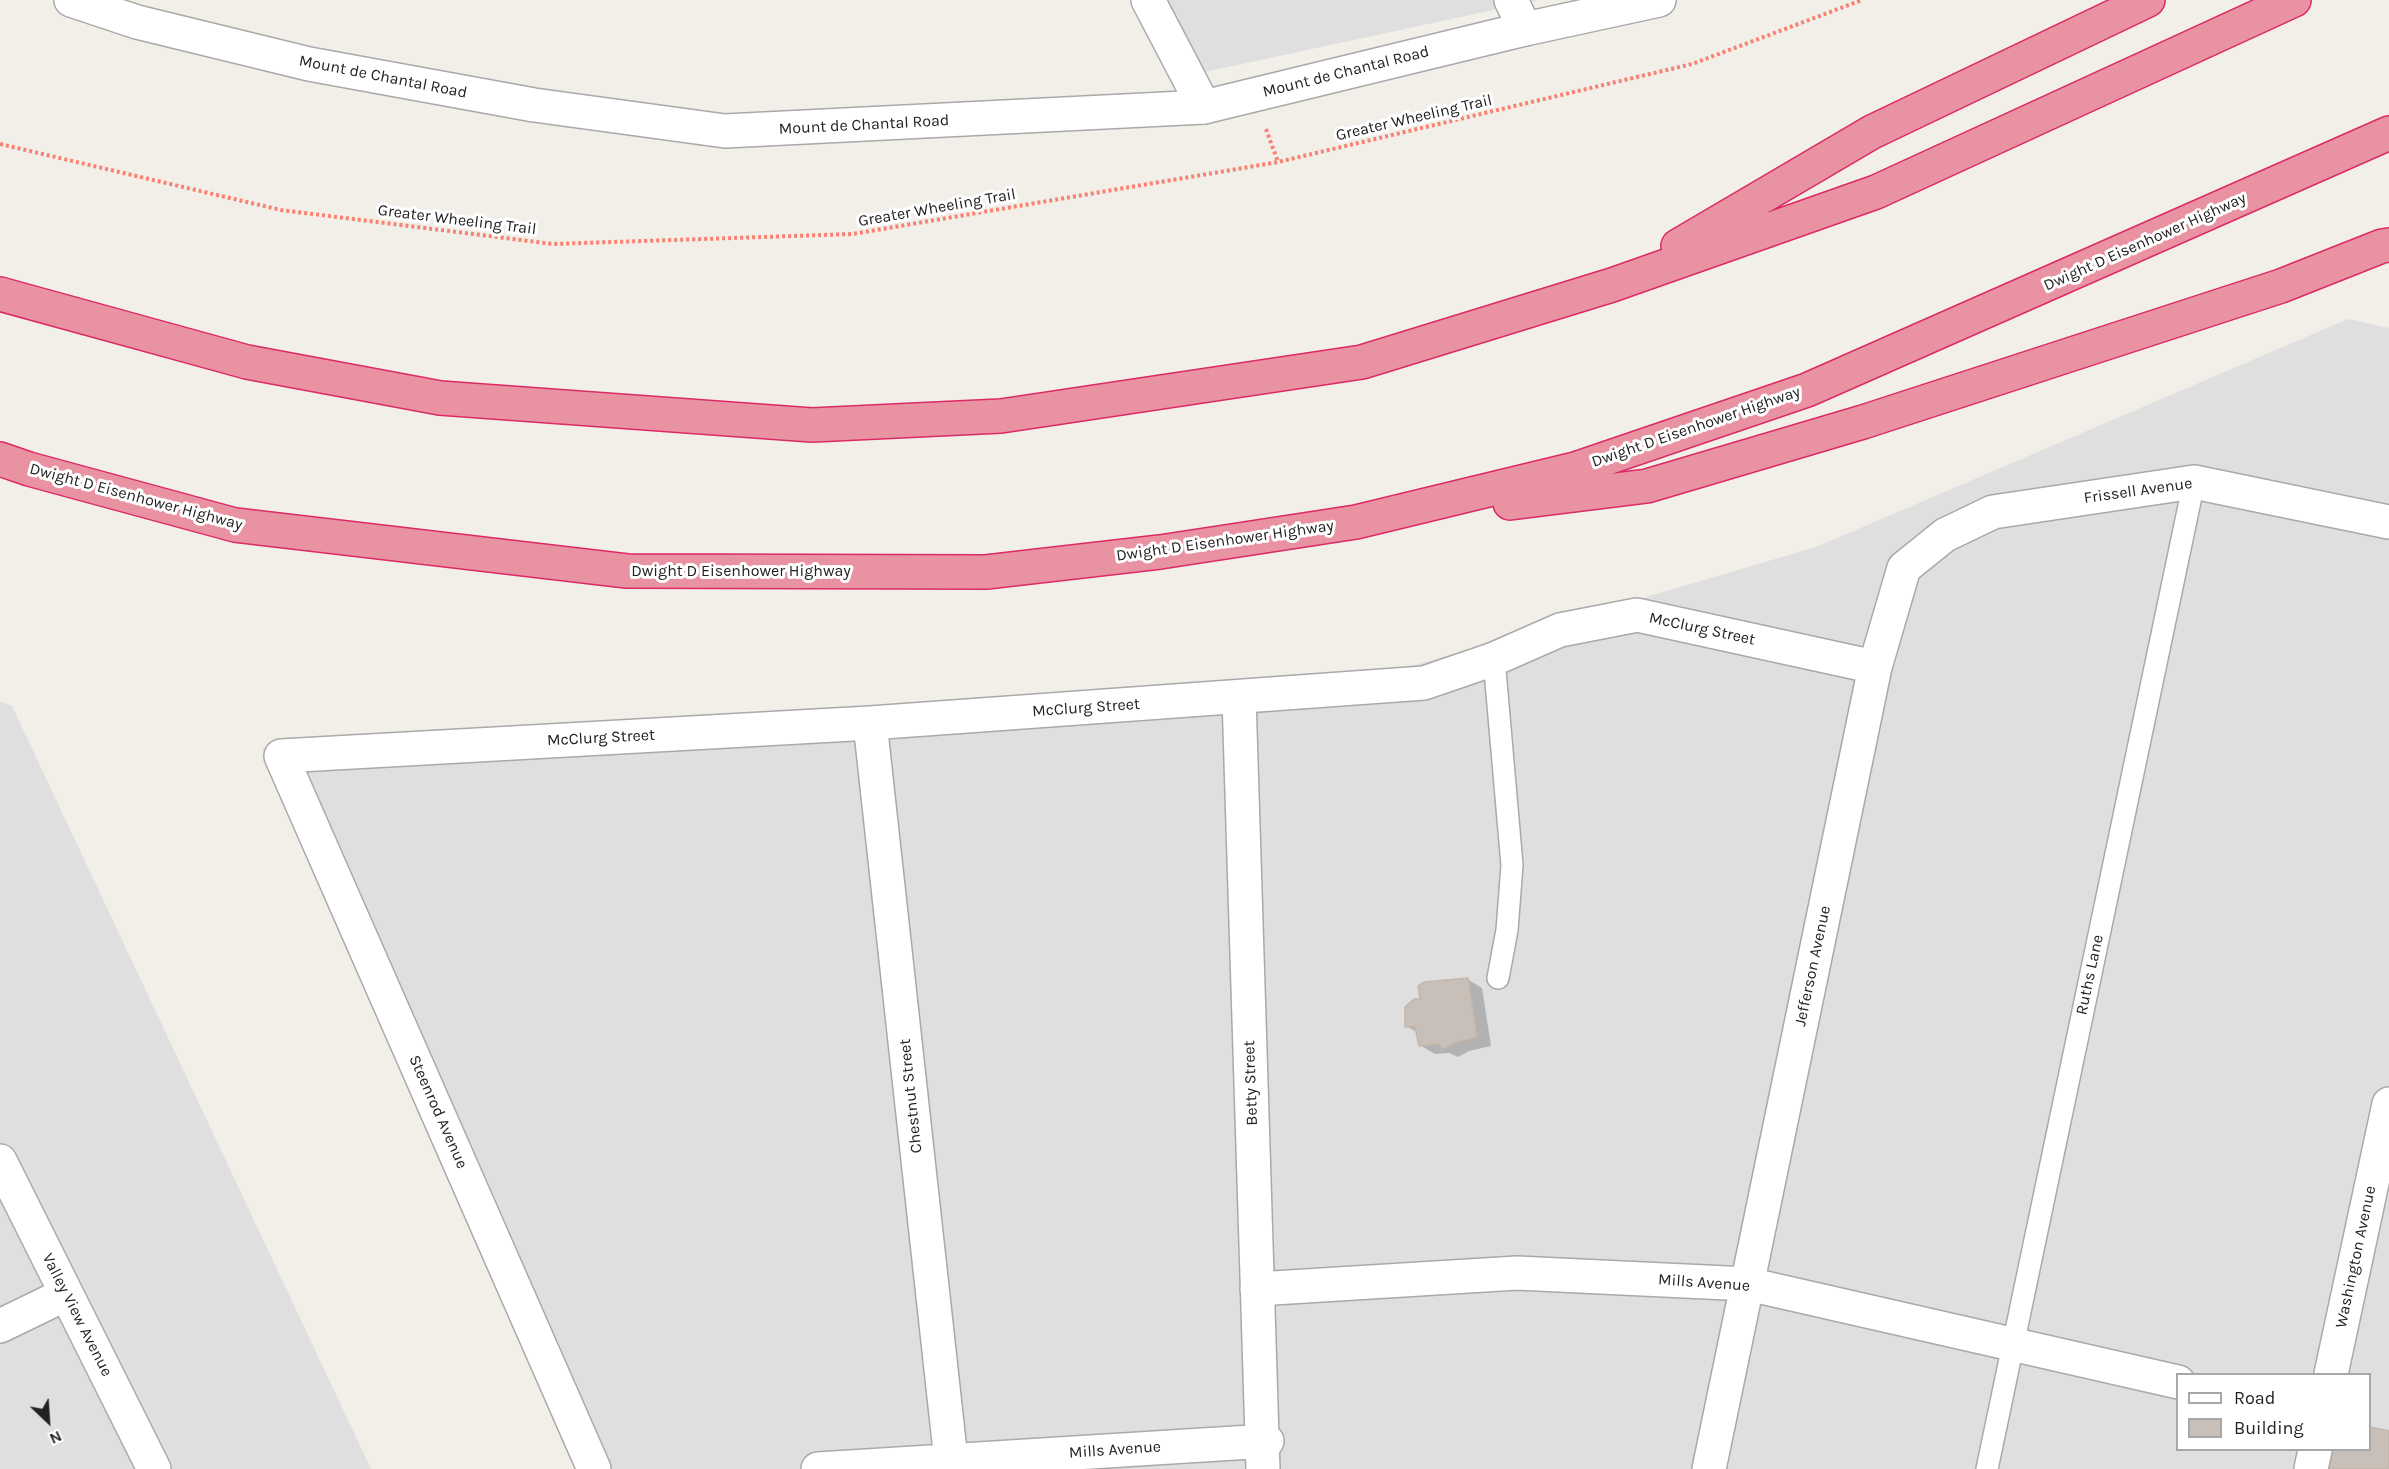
<!DOCTYPE html>
<html>
<head>
<meta charset="utf-8">
<style>
	body { margin:0 }
	#map { position:relative; width:2389px; height:1469px; overflow:hidden; background:#f2efe9; font-family:Karla,sans-serif }
	canvas { display:block }
	.legend { position:absolute; left:2176px; top:1373px; width:195px; height:78px; box-sizing:border-box; background:#fff; border:2px solid #a7a7a7; margin:0; padding:8px 10px; list-style:none; font-size:18px; color:#222 }
	.legend li { display:flex; align-items:center; gap:12px; height:30px }
	.legend b { width:30px; border:2px solid #a7a7a7 }
	.north { position:absolute; left:18px; top:1391px; width:60px; height:60px; -webkit-text-stroke:4px #fff; paint-order:stroke; rotate:155deg; font-size:16px; font-weight:700; line-height:24px; text-align:center; color:#222 }
	.north::after { content:''; display:block; margin:auto; width:21px; height:27px; background:#222; clip-path:polygon(50% 0,100% 100%,50% 72%,0 100%) }
</style>
</head>
<body>
<div id="map">
<canvas width="2389" height="1469"></canvas>
<ul class="legend">
<li><b style="height:8px;background:#fff"></b>Road</li>
<li><b style="height:16px;background:#c7bfb8"></b>Building</li>
</ul>
<div class="north">N</div>
</div>
<script>
const ctx = document.querySelector('canvas').getContext('2d');
ctx.lineJoin = 'round';
function fillPath(path, color) {
  ctx.fillStyle = color;
  ctx.fill(path, 'evenodd');
}
function stroke(path, color, width, dash) {
  ctx.strokeStyle = color;
  ctx.lineWidth = width;
  ctx.lineCap = dash ? 'butt' : 'round';
  ctx.setLineDash(dash || []);
  ctx.stroke(path);
}
function label(font, color, halo, rows, align = 'center') {
  ctx.font = font + ' Karla,sans-serif';
  ctx.lineWidth = 6;
  ctx.setLineDash([]);
  ctx.textBaseline = 'middle';
  ctx.strokeStyle = halo;
  ctx.fillStyle = color;
  for (const [text, x, y, turn = 0] of rows) {
    ctx.save();
    ctx.translate(x, y);
    ctx.rotate((+turn || 0) * Math.PI / 180);
    ctx.textAlign = isNaN(turn) ? turn : align;
    if (halo) ctx.strokeText(text, 0, 0);
    ctx.fillText(text, 0, 0);
    ctx.restore();
  }
}
fillPath(new Path2D(`
	M1131,0H1540L1172,79Z
	M2348,319L2389,328V1469H579L262,748L1381,675L1816,547ZM2178,1374H2370V1450H2178Z
	M0,701L12,706L371,1469H0Z`), '#e0dfdf');
fillPath(new Path2D(`
	M1467,979L1482,988L1491,1046L1469,1051L1458,1057L1449,1053L1435,1054L1420,1045L1417,1032L1406,1026L1421,1001Z
	M2370,1428L2389,1433V1469L2318,1450H2370Z`), '#0003');
const building = new Path2D(`
	M1468,978L1477,1037L1454,1043L1442,1050L1440,1044L1419,1046L1415,1027H1405V1007L1414,999H1420L1418,986L1424,982Z
	M2370,1427L2389,1431V1469H2313L2317,1450H2370Z`);
fillPath(building, '#c7bfb8');
stroke(building, '#c4b6ab', 1.5);
const service = new Path2D(`
	M1494,659L1512,865L1507,930L1498,978
	M1987,1469L2194,482`);
const minor = new Path2D(`
	M1148,0L1204,107
	M1511,0L1525,29
	M1239,697L1263,1469
	M870,723L952,1469
	M0,1161L154,1469
	M1257,1289L1517,1273L1748,1284L2178,1382
	M0,1326L66,1294
	M594,1469L281,756L870,723L1424,683L1494,659L1560,630L1637,615L1875,667
	M818,1469L1267,1441
	M1709,1469L1875,667L1904,568L1945,535L1993,512L2194,482L2389,522`);
const tertiary = new Path2D(`
	M71,0L137,22L309,64L534,105L725,131L1204,107L1525,29L1659,0
	M2331,1374L2389,1104
	M2311,1469L2315,1450`);
const motorway = new Path2D(`
	M1678,246L1872,132L2148,0
	M0,294L247,362L440,398L812,425L1001,416L1362,362L1612,285L1876,192L2294,0
	M0,459L29,469L235,525L627,571L986,572L1160,552L1356,522L1575,469L1807,390L2389,133
	M1510,503L1647,486L1863,422L2281,286L2382,246L2389,245`);
stroke(service, '#a9a9a9', 24);
stroke(minor, '#a9a9a9', 36);
stroke(tertiary, '#a9a9a9', 36);
stroke(motorway, '#dc2a67', 36);
stroke(new Path2D(`
	M1266,129L1278,162
	M0,144L281,210L553,244L852,234L1278,162L1692,64L1862,0`), '#fa8072', 4, [3, 3]);
stroke(service, '#fff', 21);
stroke(minor, '#fff', 33);
stroke(tertiary, '#fff', 33);
stroke(motorway, '#e892a2', 33);
label('16px', '#222', '#fff', [
	["Mount de Chantal Road",1346,72,-14],
	["Mount de Chantal Road",383,77,11],
	["Greater Wheeling Trail",1414,118,-13],
	["Mount de Chantal Road",864,125,-3],
	["Greater Wheeling Trail",937,208,-10],
	["Greater Wheeling Trail",457,220,7],
	["Dwight D Eisenhower Highway",2145,242,-24],
	["Dwight D Eisenhower Highway",1696,427,-19],
	["Frissell Avenue",2138,491,-8],
	["Dwight D Eisenhower Highway",136,497,15],
	["Dwight D Eisenhower Highway",1225,541,-8],
	["Dwight D Eisenhower Highway",741,571],
	["McClurg Street",1702,629,12],
	["McClurg Street",1086,708,-4],
	["McClurg Street",601,738,-3],
	["Jefferson Avenue",1813,966,-78],
	["Ruths Lane",2090,975,-78],
	["Betty Street",1251,1083,-92],
	["Chestnut Street",911,1096,-96],
	["Steenrod Avenue",438,1112,66],
	["Washington Avenue",2356,1257,-78],
	["Mills Avenue",1704,1283,4],
	["Valley View Avenue",77,1315,63],
	["Mills Avenue",1115,1450,-4]
]);
</script>
</body>
</html>
